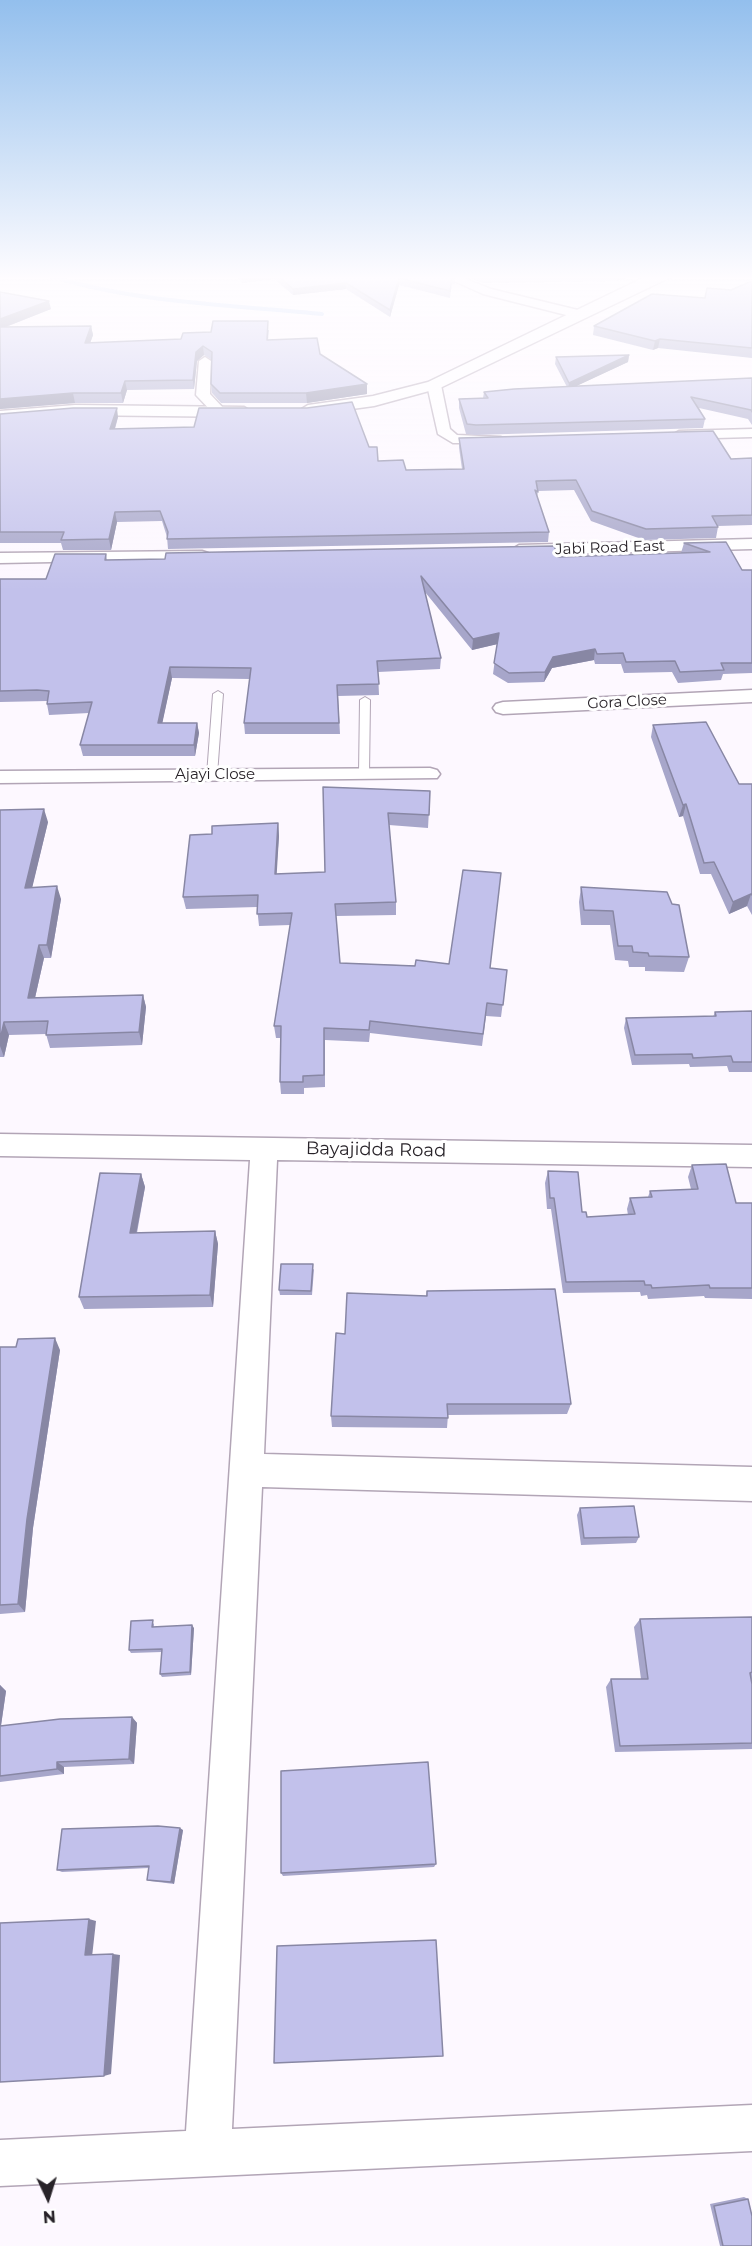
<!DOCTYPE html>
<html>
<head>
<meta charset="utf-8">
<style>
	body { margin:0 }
	#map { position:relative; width:752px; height:2246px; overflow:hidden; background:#fdf8ff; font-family:Montserrat,sans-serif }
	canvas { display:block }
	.north { position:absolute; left:18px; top:2168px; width:60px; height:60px; -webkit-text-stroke:4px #fff; paint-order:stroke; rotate:176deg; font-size:16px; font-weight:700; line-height:24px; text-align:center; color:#282329 }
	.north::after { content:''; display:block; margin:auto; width:21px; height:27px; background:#282329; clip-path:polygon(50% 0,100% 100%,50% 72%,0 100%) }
</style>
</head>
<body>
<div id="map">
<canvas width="752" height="2246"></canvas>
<div class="north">N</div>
</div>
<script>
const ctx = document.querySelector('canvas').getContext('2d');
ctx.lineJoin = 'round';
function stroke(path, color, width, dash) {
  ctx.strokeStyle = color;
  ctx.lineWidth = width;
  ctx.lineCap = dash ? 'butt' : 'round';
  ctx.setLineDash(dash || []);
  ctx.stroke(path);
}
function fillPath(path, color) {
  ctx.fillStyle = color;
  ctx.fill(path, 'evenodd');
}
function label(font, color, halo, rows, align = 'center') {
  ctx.font = font + ' Montserrat,sans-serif';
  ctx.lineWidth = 6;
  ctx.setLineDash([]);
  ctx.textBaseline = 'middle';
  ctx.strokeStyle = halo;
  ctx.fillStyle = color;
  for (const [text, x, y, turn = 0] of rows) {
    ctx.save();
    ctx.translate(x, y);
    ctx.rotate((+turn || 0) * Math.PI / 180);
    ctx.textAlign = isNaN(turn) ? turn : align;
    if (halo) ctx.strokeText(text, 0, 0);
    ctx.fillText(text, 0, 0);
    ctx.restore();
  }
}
stroke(new Path2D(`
	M50,276C137,303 231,305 322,314`), '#b5d0f5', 4);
const service = new Path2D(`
	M218,691L223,694L217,775L212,778L207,775L213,694Z
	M365,697L370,700L369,774L364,777L359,774L360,700Z`);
const minor = new Path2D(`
	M443,276H458L491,289L582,311L584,314L578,318L483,294Z
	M205,357L211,361L210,394L226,411L224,414H214L196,395L199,361Z
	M434,381L441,385L450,429L457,435L501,437L503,440L501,443H453L438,434L427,385Z
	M752,429V437L679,439L672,435L679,431Z
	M752,539V549L519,555L511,550L519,545Z
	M202,551L208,553L210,556L208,559L0,563V553Z
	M752,690V702L503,714L496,712L493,708L496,704L503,702Z
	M430,768L437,770L440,774L437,778L0,783V771Z
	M0,1134L752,1145V1167L277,1160L264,1454L752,1467V1501L262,1487L232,2129L752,2105V2151L0,2186V2140L186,2131L250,1160L0,1156Z`);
const tertiary = new Path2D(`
	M647,276H673L440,388L374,406L308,415L300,410L308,405L373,396L428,382Z
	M75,405L244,407L252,412L244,417L75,415L0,421V411Z`);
stroke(service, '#b2a5b6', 2);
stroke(minor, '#b2a5b6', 3);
stroke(tertiary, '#b2a5b6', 3);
fillPath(service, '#fff');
fillPath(minor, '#fff');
fillPath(tertiary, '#fff');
fillPath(new Path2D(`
	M226,276H454L455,277V284H452L450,298L399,285L390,317L346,289L293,295L274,279L242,283L237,277L228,278Z
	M465,276H632L617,281L483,283Z
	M752,281V358L658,348L653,350L593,335L594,326L705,298L731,290Z
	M0,292L51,309L6,327L91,326L93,335L90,343L181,339L211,332L269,330L268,340L320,354L367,394L307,403H221L212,393L211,384L212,360L204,355L197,361L194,389L127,390L123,403H75L0,409Z
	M629,355L628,362L576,386L752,378V425L748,419L699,408L705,419L703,428L475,435L466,434L459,408V399L483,398L484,392L567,387L555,364L556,357Z
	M0,414L118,417L115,429L369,447L378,461L406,470L462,469L459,448V438L731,459L752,458V525L718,526V527L716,538L644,540L591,521L574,490L538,491L537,498L549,532L548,542L168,549L167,537L162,521L117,522L111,550H63L61,543H0Z
	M726,542L742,570H752V673L723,674L721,680L678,683L672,672L624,673L621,664H595L594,660L552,668L544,682L508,683L493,674L497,644L472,650L425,592L441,658L440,669L378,672L379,695L338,696L340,734H245L244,723L250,679L172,678L162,723H197L199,733L195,756H83L80,745L89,713L49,715L47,704V701L0,702V579H46L106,554L107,560L558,557L681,553L684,543Z
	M653,725L739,784H752V915L747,906L729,914L711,874H700L683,816L679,817L651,737Z
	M323,787L430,791L428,828L389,825L396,902V915L336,916L340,963L490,968L507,970L501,1017L486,1016L482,1046L370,1033L369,1042L325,1040V1087L304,1088V1094H281L280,1082L281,1038H276L274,1026L290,925L259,926L257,907L186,909L183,897L212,834L278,823L279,836L276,874L325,872Z
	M0,810L48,822L32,887L61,899L51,958H44L35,998L143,995L146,1007L142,1045L50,1048L46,1034L9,1035L4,1057H0Z
	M581,887L689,957L684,972L645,971V967H629L628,961L615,960L610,925H581L579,902Z
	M752,1011V1072H729L727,1066L690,1067L689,1064L632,1065L624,1028L626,1018L713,1017L715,1012Z
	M692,1165L736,1203H752V1299L705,1298L704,1296L648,1299L647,1295L641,1296L640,1292L563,1293L551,1209H547L545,1183L548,1171L587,1217L628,1215L627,1209L630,1198L648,1197L650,1191L691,1189L688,1177Z
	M141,1174L145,1187L137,1233L215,1231L218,1244L213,1307L84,1309L79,1297Z
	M314,1269L312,1295H280L279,1290Z
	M427,1291L571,1404L567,1414L448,1415L447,1428L332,1427L331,1416L345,1334L426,1296Z
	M0,1347L60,1350L33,1528L25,1612L0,1614Z
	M580,1508L639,1537L636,1543L581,1545L577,1515Z
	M752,1617V1679H751L752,1684V1749L615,1752L606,1687L611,1679H641L634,1627L640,1619Z
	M154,1623V1627L194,1628L191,1675L162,1677L160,1674L162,1652L131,1653L129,1650Z
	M0,1685L6,1691L1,1726L132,1717L137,1723L134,1764L64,1767V1774L0,1782Z
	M183,1830L174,1884L150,1881L147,1880L149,1868L62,1872L57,1870Z
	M436,1864L434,1867L283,1876L281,1873Z
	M744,2197L748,2199L752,2246H720L710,2204Z`), '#a7a6ca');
fillPath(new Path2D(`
	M227,276H237V277L228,278Z
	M242,276H274V279L242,283Z
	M617,276H632L617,281Z
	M399,278V285L390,317V310Z
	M346,283V289L293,295V289Z
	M49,301L51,309L0,329V319Z
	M91,326L93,335L87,352L85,343Z
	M660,339L658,348L653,350L655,341Z
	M203,346L204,355L197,361L194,389L193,380L196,352Z
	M629,355L628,362L568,390L569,383Z
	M125,381L127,390L123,403L121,393Z
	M367,384V394L307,403L306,393Z
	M73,393L75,403L0,409V399Z
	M117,408L118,417L112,438L110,429Z
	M115,512L117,522L111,550L109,539Z
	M499,633L498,644L472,650L473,639Z
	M595,649L594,660L552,668L544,682L545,672L553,657Z
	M170,667L172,678L160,734L158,723Z
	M197,723L199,733L195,756L194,745Z
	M686,804L683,816L679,817L683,805Z
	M44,809L48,822L29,901L25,888Z
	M278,823L279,836L276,886L275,874Z
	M57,886L61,899L51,958L47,945Z
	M751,894L747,906L729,914L733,902Z
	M39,945L44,958L32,1011L28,998Z
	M143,995L146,1007L142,1045L139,1032Z
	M4,1022L9,1035L4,1057L0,1046V1040Z
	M141,1174L145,1187L134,1245L130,1233Z
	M215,1231L218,1244L213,1307L210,1295Z
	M55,1338L60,1350L33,1528L25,1612L18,1604L27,1519Z
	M192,1625L194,1628L191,1675L190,1672Z
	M0,1685L6,1691L0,1732Z
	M132,1717L137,1723L134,1764L129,1759Z
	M57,1762L64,1767V1774L57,1769Z
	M180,1828L183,1830L174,1884L171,1882Z
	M89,1919L96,1921L92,1957L85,1955Z
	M113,1954L120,1955L111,2074L104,2076Z`), '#8887a4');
const building = new Path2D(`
	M278,276H454L455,277H452L450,291L399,278L390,310L346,283L293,289Z
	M752,281V348L660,339L655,341L594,326L652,294L705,298L707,288L731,290Z
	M0,292L49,301L0,319Z
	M213,321H268L267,340L317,338L320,354L367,384L306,393H220L211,384L212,352L203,346L196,352L193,380L125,381L121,393H73L0,399V327L91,326L85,343L181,339L183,333L211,332Z
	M629,355L569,383L556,357Z
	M752,378V412L751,410L691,397L705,419L476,425L467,424L459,399L488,398L484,392L514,389Z
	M352,402L369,447H377L378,461L403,460L406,470L464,469L459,438L713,431L731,459L752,458V515L712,516L718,527L646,529L592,511L576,480L536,481L538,492L535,490L549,532L167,539L168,532L160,511L115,512L109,539L61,540L64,532H0V414L73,408H117L110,429L194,427L199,408H307Z
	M726,542L742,570H752V663H721L724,670L680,672L675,661L626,662L623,653L597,654L595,649L553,657L545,672L509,673L494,663L499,633L473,639L421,576L441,658L377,661L379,684L337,685L339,723H244L251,668L170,667L158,723H197L194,745H80L92,702L47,704L49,691L37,690L0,691V579H46L55,554H106L105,560L165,559L166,553L554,546L558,557L710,552L684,543Z
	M706,722L739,784H752V895L751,894L733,902L714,862L704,863L686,804L683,805L653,725Z
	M323,787L430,791L429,815L388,813L396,902L335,904L340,963L415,966L416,960L449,964L463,870L501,873L490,968L507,970L503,1005L487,1003L483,1034L370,1021L369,1030L324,1028V1075L303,1076V1082H280L281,1026H274L292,913L257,914L258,895L183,897L190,835L212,834V826L278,823L275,874L325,872Z
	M44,809L25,888L57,886L47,945H39L28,998L143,995L139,1032L46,1035L48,1021L4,1022L0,1040V810Z
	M581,887L667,892L672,904L679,905L689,957L649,956L648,953L633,952L632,946H618L613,911L584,910Z
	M752,1011V1062H733L731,1056L693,1058L692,1054L635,1055L626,1018L716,1016L715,1012Z
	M726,1164L736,1203H752V1288H710L709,1285L652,1288L651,1285H645L644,1281L566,1282L554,1198H550L548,1171L578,1172L582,1212H586L587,1217L635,1214L630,1198L652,1197L650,1191L698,1189L692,1165Z
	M100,1173L141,1174L130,1233L215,1231L210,1295L79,1297Z
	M281,1264H313L311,1291L279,1290Z
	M555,1289L571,1404H447L448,1418L331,1416L336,1333L345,1334L347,1293L427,1296V1291Z
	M55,1338L27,1519L18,1604L0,1605V1347H16L18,1339Z
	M634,1506L639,1537L584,1538L580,1508Z
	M752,1617V1672L750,1673L752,1684V1743L620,1746L611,1679H648L640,1619Z
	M153,1620L152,1627L192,1625L190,1672L160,1674L162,1649L129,1650L131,1621Z
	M132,1717L129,1759L57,1762V1769L0,1776V1726L60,1719Z
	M428,1762L436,1864L281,1873V1771Z
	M158,1826L180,1828L171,1882L147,1880L149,1866L57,1870L62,1829Z
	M89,1919L85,1955L113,1954L104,2076L0,2082V1923Z
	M436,1940L443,2056L274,2063L277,1946Z
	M748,2199L752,2216V2246H723L714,2206Z`);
fillPath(building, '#c2c1eb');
stroke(building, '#8887a4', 1.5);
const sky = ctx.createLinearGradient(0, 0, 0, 591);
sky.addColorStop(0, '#93bfed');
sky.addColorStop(0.47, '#fefcff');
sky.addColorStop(1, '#fefcff00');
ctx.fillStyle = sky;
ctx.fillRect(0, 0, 752, 591);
label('15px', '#282329', '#fff', [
	["Jabi Road East",610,548,-2],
	["Gora Close",627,702,-3],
	["Ajayi Close",215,775]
]);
label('18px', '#282329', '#fff', [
	["Bayajidda Road",376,1150,1]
]);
</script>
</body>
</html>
